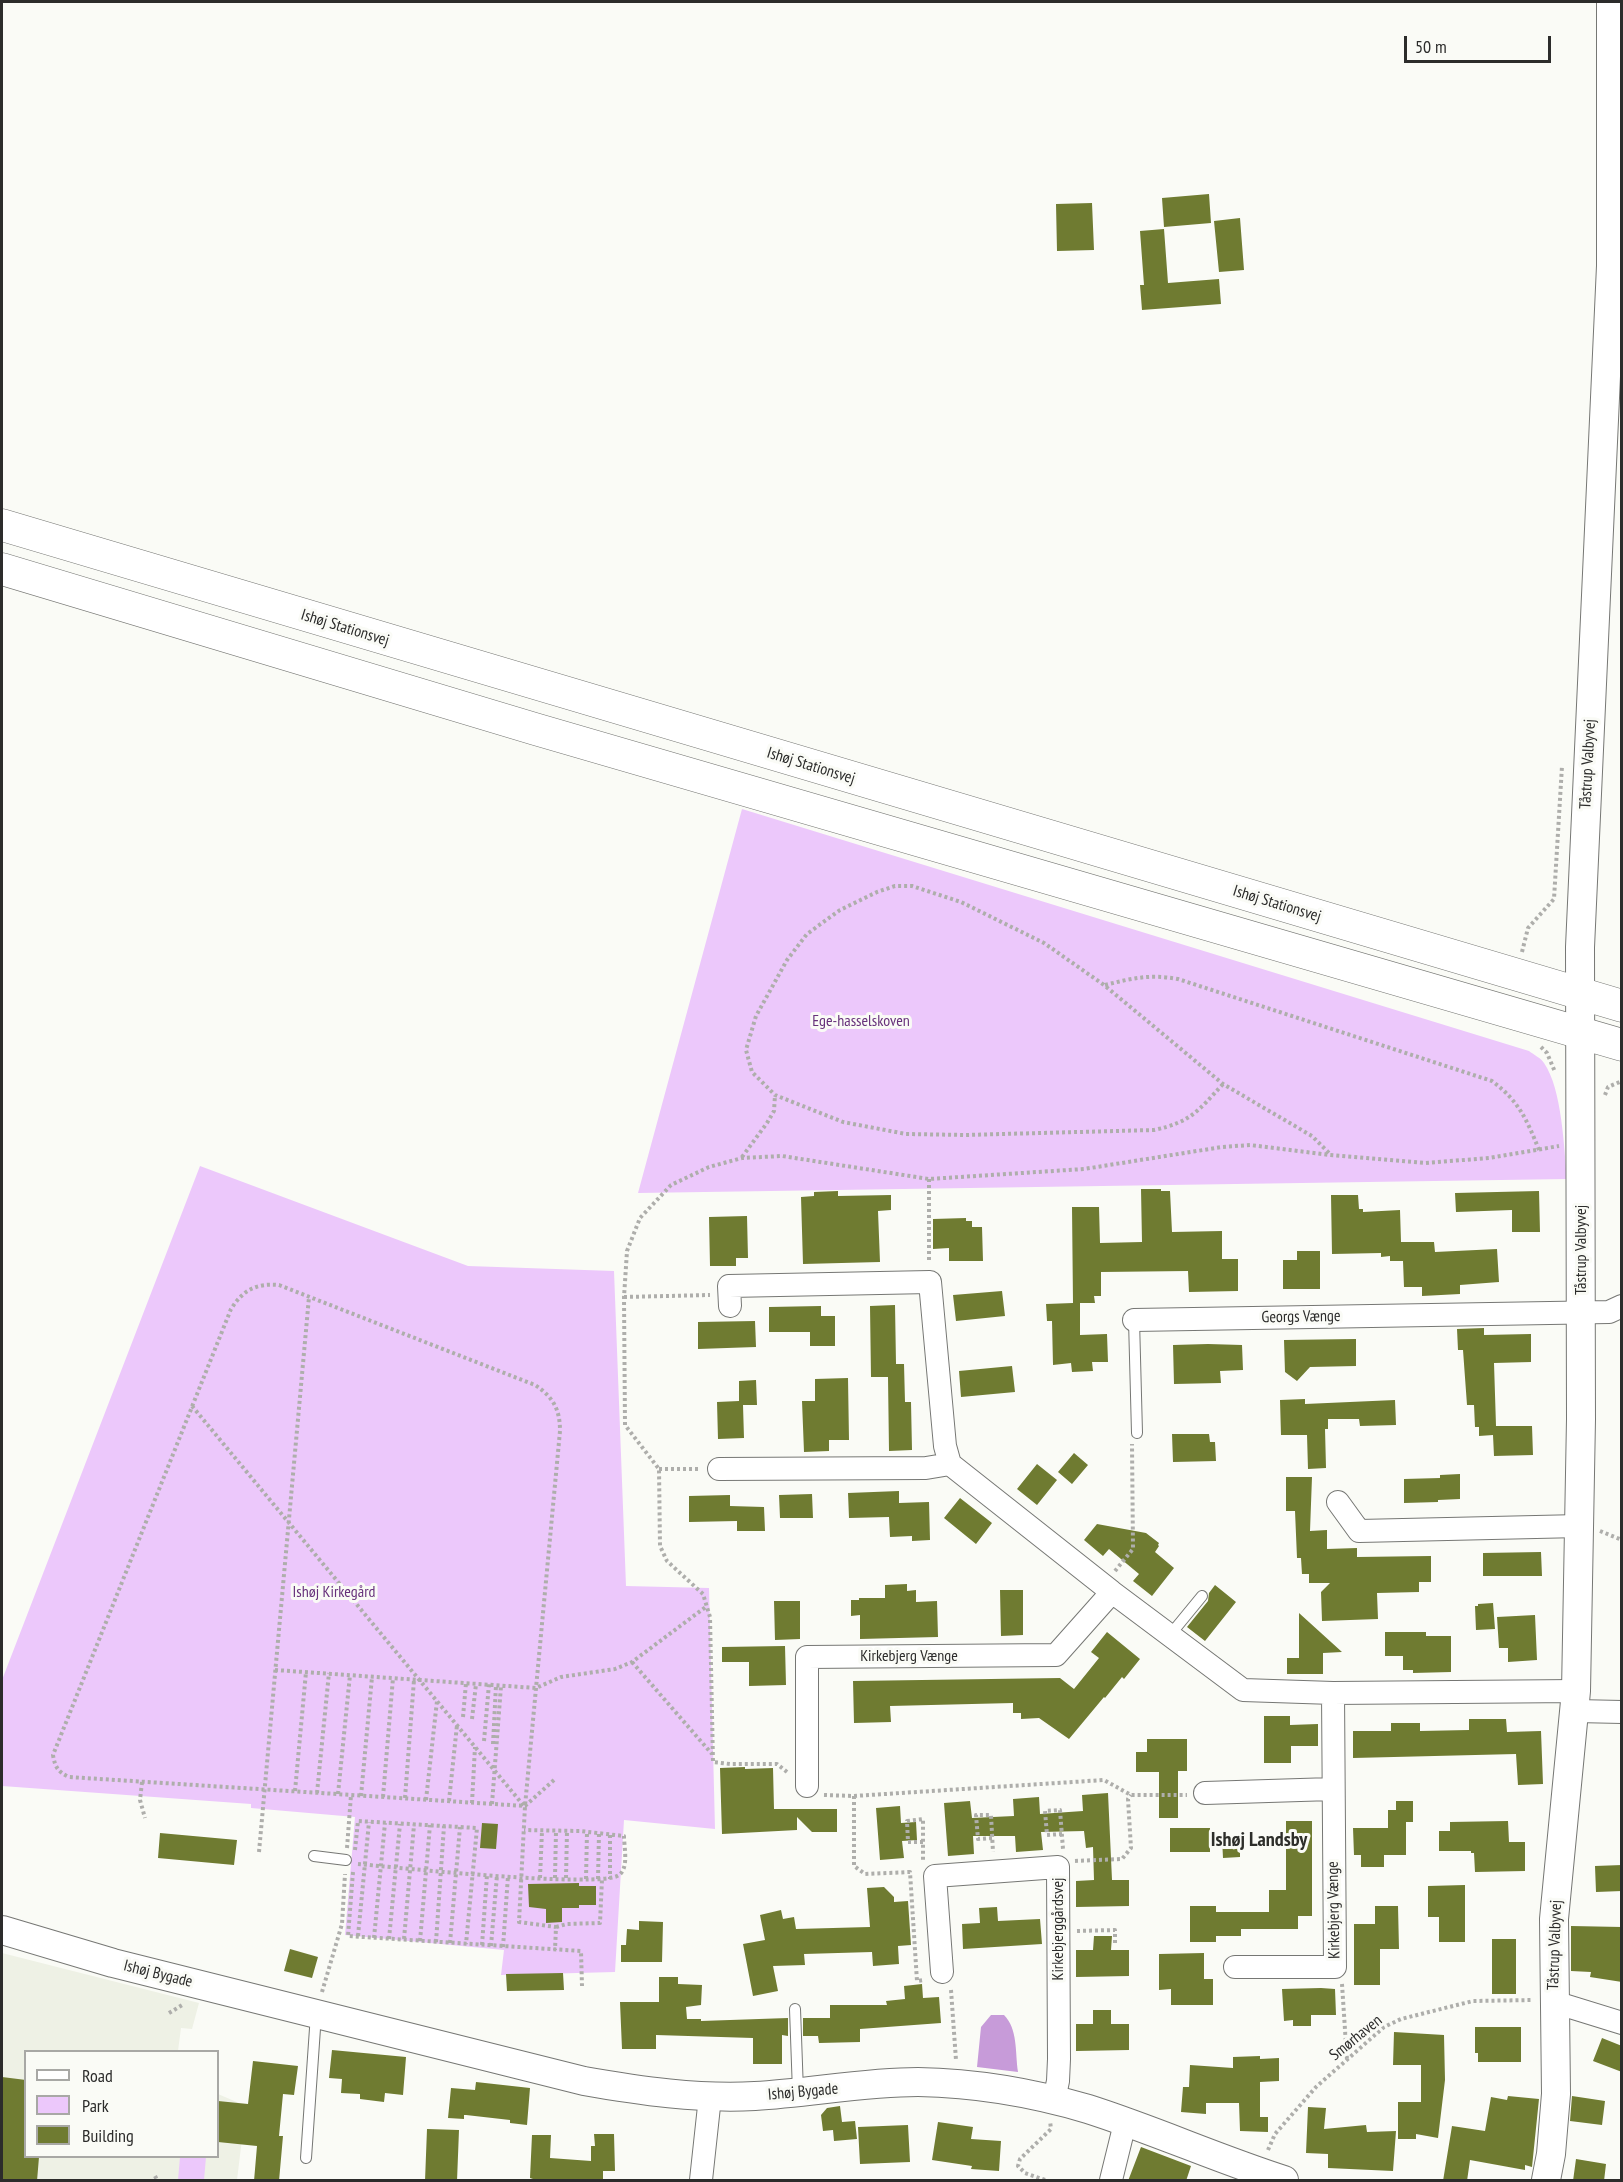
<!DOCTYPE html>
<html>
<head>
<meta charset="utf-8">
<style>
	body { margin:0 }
	#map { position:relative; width:1623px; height:2182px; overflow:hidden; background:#fafbf6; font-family:"PT Sans Narrow",sans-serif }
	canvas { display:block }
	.frame { position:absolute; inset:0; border:3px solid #2c2c2b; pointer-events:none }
	.legend { position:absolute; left:24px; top:2050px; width:195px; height:108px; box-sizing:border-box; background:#fafbf6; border:2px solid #a8a8a5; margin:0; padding:8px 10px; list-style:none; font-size:18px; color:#2c2c2b }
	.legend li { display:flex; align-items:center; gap:12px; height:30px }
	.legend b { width:30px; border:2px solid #a8a8a5 }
	.scale { position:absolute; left:1404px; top:36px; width:147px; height:27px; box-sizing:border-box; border:3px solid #2c2c2b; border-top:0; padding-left:8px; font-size:18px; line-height:21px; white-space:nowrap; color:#2c2c2b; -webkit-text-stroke:4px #fafbf6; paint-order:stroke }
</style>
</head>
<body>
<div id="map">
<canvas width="1623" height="2182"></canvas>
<div class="frame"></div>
<ul class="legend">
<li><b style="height:8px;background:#fff"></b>Road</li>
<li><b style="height:16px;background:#ecc8fb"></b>Park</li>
<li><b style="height:16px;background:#6f7b31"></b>Building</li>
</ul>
<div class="scale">50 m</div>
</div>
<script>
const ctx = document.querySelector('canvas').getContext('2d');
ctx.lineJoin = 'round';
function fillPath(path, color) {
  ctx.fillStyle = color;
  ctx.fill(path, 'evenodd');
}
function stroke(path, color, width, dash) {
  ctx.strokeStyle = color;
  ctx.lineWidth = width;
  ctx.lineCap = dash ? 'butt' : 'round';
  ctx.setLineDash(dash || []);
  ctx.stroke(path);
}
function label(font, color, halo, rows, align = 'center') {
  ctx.font = font + ' "PT Sans Narrow",sans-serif';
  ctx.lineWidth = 6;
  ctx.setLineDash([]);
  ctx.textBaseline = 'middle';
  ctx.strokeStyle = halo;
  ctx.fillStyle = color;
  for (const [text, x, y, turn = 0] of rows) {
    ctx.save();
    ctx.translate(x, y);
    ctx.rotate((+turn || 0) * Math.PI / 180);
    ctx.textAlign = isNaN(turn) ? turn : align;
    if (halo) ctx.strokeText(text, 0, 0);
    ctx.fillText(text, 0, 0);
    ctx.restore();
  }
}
fillPath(new Path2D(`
	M2,1953L199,2003L192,2029L181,2028L178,2051L26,2052V2156H218V2094L246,2106L237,2180H2Z`), '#eef1e5');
fillPath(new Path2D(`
	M742,809L1529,1051C1534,1055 1541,1058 1544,1063C1562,1089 1564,1147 1567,1179L638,1193Z
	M200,1166L468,1266L614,1271L626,1586L709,1588L715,1829L624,1820L615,1972L501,1975L504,1950L345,1935L355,1817L251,1808V1804L2,1786V1680Z
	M180,2157H206L204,2180H178Z`), '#ecc8fb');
fillPath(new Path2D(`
	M991,2015H1004C1018,2029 1015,2052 1018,2072L977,2067L981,2027Z`), '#c79bd9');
fillPath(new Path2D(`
	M1209,194L1211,223L1164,227L1162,198Z
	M1092,203L1094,250L1057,251L1056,204Z
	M1240,218L1244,270L1219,272L1214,221Z
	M1164,229L1168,283L1219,279L1221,304L1142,310L1140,285H1144L1140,231Z
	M1141,1189H1161V1191H1170L1172,1232L1222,1231V1259H1238V1291L1189,1292L1188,1271L1101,1272V1296H1094L1095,1303H1080V1335L1107,1334L1108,1362H1092L1093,1371L1072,1372L1071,1363L1053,1365L1052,1321H1047L1046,1304L1073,1303L1072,1207H1099L1100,1243L1142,1242Z
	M838,1191V1196L891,1195V1210L878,1211L880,1262L803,1264L801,1197L814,1196V1192Z
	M1539,1191L1540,1232H1512V1210L1456,1212L1455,1193Z
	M1331,1195H1358L1359,1209H1363V1212L1400,1210L1401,1242H1434L1435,1252L1497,1249L1499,1282L1460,1285V1294L1422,1296V1287H1404L1403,1261H1390V1256L1381,1257V1253L1332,1254Z
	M747,1216L748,1258H736V1266H710L709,1217Z
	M966,1218V1221H972V1227H982L983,1261H949V1248L933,1249V1219Z
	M1297,1251H1320V1289H1283V1260H1297Z
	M1002,1291L1005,1316L956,1321L953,1295Z
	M895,1305L896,1364H904L905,1402H911L912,1450L889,1451L888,1377H871L870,1306Z
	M821,1306V1316H835V1346H810V1332H769V1307Z
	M755,1321L756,1347L698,1349V1322Z
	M1484,1328V1335L1531,1334V1362L1494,1363L1496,1426H1532L1533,1455L1494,1456L1493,1435L1479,1436V1427H1475L1474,1405H1467L1463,1350H1458L1457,1329Z
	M1356,1339V1366L1310,1367L1297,1381L1285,1372L1284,1340Z
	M1208,1344L1242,1345L1243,1370L1220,1371L1221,1383L1174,1384L1173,1345Z
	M1012,1366L1015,1392L961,1397L959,1371Z
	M848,1378L849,1440H829V1451L804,1452L802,1401H815V1379Z
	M756,1380L757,1405H743L744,1438L718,1439L717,1402L739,1401V1381Z
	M1305,1399V1404L1395,1400L1396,1425L1360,1426L1359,1419H1328V1429H1325L1326,1468L1308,1469L1307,1435H1281L1280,1400Z
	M1172,1434H1209L1210,1442H1215L1216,1461L1173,1462Z
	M1074,1453L1088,1465L1072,1484L1058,1472Z
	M1037,1464L1057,1480L1037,1505L1017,1489Z
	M1460,1474V1499L1438,1500V1502L1404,1503V1479L1440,1478V1475Z
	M1286,1477H1312L1310,1531L1327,1530V1549L1357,1548V1557L1431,1556V1582H1419V1592L1377,1593L1378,1619L1322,1621L1321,1592L1330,1583H1309V1574H1302L1301,1558H1297L1295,1511H1286Z
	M899,1491V1503L929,1502L930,1540L912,1541V1536L890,1537L889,1517L849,1518L848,1493Z
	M812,1494L813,1518H780L779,1495Z
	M730,1495V1506L764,1507L765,1531H737V1521L689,1522V1496Z
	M960,1498L992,1523L976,1544L944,1518Z
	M1097,1524L1146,1533L1159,1543L1158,1545L1159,1546L1155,1552L1174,1568L1152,1596L1133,1581L1139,1574L1109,1549L1103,1556L1084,1540Z
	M1541,1552L1542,1576H1483V1553Z
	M907,1584V1591L916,1590V1602L937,1601L938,1637L860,1639V1615L851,1616V1600H859V1598H885V1585Z
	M1215,1585L1236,1602L1205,1641L1187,1627L1208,1601L1209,1593Z
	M1000,1590H1023V1635L1001,1636Z
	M774,1601H800V1639L775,1640Z
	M1493,1603L1495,1629L1476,1630L1475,1606H1478V1604Z
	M1299,1613L1342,1652L1323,1653V1674H1287V1658H1299Z
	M1535,1615L1537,1660L1508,1662V1648H1499L1497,1617Z
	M1107,1632L1140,1659L1124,1679L1122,1677L1105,1698L1104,1697L1069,1739L1039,1718L1021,1719V1713H1013V1703L890,1706L891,1722L854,1723L853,1681L1060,1678L1074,1689L1099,1658L1091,1652Z
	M1385,1632H1426V1636H1451V1672L1413,1673V1670H1403V1656H1385Z
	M785,1646L786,1685L749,1686V1662H722V1647Z
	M1264,1716H1290V1725L1318,1724V1746H1291V1763H1264Z
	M1469,1719H1506L1507,1732L1541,1731L1543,1784L1518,1785L1516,1754L1353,1758V1731H1391V1723H1420V1731L1469,1730Z
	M1147,1739H1187V1771H1178V1818H1159V1772H1136V1752H1147Z
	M745,1767V1769L773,1768L774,1809H837V1832H812L797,1817V1830L722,1834L720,1768Z
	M1108,1793L1112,1880H1129V1906L1076,1907V1881L1094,1880L1093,1847L1086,1848L1084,1831L1041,1832L1043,1850L1016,1852L1015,1836H973L974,1854L948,1856L944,1803L970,1801L972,1818L1014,1816L1013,1799L1039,1797L1040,1814L1083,1811L1082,1795Z
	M1396,1801H1413V1822H1406V1855H1384V1867H1361V1855H1354L1353,1828H1388V1810H1396Z
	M900,1806L901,1823L916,1822L917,1840L902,1841L904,1858L880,1860L876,1808Z
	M1286,1821H1312V1916H1298V1929H1241V1936H1216V1942H1190V1906H1216V1912H1269V1890H1286Z
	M1508,1821L1509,1842H1525V1871L1475,1872L1474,1853H1471V1851H1439V1831H1450V1822Z
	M482,1823L498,1824L496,1849L480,1848Z
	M1170,1828H1210V1852H1170Z
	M160,1833L237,1840L234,1865L158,1858Z
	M1222,1838H1240V1857L1223,1858Z
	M1622,1865V1891L1596,1892L1595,1866Z
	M579,1883V1886H596V1905H579V1908H562V1922L546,1923V1909L529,1907L528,1884Z
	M1465,1885V1942H1439V1917H1428V1886Z
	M884,1887L894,1897V1902L908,1901L911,1945L898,1946L899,1964L873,1966L872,1952L804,1954L805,1965L773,1966L778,1991L753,1996L743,1944L765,1940L760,1915L781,1910L783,1919L794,1917L796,1929L870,1927L867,1888Z
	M1375,1906H1398L1399,1949H1380V1985H1354V1924H1375Z
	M997,1907L998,1921L1040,1919L1042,1944L963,1949L962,1924L980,1923L979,1908Z
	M639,1921L663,1922L662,1962H621V1945H626L627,1929L639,1930Z
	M1571,1926L1622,1927V1982L1590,1977L1591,1972L1571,1971Z
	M1094,1936H1112L1111,1950H1129V1976L1076,1977V1950H1093Z
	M1492,1939H1516V1994H1492Z
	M290,1949L318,1957L312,1978L284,1971Z
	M1204,1953V1979H1213V2005H1171V1989L1159,1990V1954Z
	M563,1973L564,1990L507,1991L506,1974Z
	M659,1977H678V1984L702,1985L701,2005L686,2007L687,2019H701V2021L788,2018V2036L782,2035V2064H753V2038L656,2035V2049H622L620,2002H659Z
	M922,1984L923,1998L939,1997L941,2023L860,2029V2042L819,2043L818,2036H803V2018H830V2005H887L886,2001L905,1999L904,1986Z
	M1321,1988L1335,1989L1336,2015H1311V2026H1293V2020L1284,2021L1282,1989Z
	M1093,2010H1111V2024H1129V2050L1076,2051V2024H1093Z
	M1475,2027H1521V2062H1478V2053H1475Z
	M1394,2032L1444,2035L1445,2080L1438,2138L1416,2134V2139H1398V2102H1421V2065H1393Z
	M1602,2038L1622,2046V2072L1593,2061Z
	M332,2050L406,2057L403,2095L385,2093L384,2102L360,2099V2094L341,2093L342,2079L329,2078Z
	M1260,2056V2059L1279,2058V2081L1260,2082V2117H1268V2132L1240,2131L1239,2103H1206V2114L1181,2112L1183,2087H1189L1190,2065L1233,2068V2057Z
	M253,2061L298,2066L294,2095L283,2094L279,2136H283L279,2181H254L257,2146L218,2142V2101L248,2104Z
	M2,2077L26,2080V2157H39L37,2181H2Z
	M476,2082L530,2088L527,2125L510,2123V2120L466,2115H464V2119L448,2118L451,2088L475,2090Z
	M1508,2096L1539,2099L1532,2167L1525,2165V2170L1470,2160L1467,2181H1443L1452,2126L1485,2131L1491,2097L1507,2100Z
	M1572,2096L1605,2101L1602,2125L1570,2121Z
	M840,2106L842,2122L855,2121L857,2139L834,2141L833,2130L823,2131L821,2115L827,2108Z
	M1308,2107L1326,2108L1324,2129L1366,2125L1367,2132L1396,2131L1393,2171L1328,2168V2154L1306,2153Z
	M938,2122L973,2127L971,2139L1001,2141L999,2171L971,2169L972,2166L932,2160Z
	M908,2125L910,2162L860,2164L858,2127Z
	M427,2129L459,2130L457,2181H425Z
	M594,2134H614L615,2171H603V2181H539L530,2178L532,2135H551L550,2158L591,2161V2146H595Z
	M1141,2147L1191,2166L1186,2181H1128Z
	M1576,2159L1606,2164L1604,2181H1573Z`), '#6f7b31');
const service = new Path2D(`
	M1134,1320L1137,1433
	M1170,1635L1202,1596
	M314,1856L346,1860
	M795,2009L798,2092
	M306,2158L316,2014`);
const minor = new Path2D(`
	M730,1306L729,1286L930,1282L945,1446L950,1464L1112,1592L1243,1690L1333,1693L1576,1691
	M1134,1320L1609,1312L1622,1306
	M719,1469L926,1468L950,1464
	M1338,1502L1359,1531L1580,1526
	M1576,1711L1622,1712
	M807,1786V1657L1056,1655L1112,1592
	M1205,1793L1332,1789
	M1235,1967H1335L1333,1693
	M942,1972L935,1876L1058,1867L1059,2059L1058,2081L1054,2100
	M1554,2002L1622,2023
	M701,2180L710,2097
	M1111,2180L1125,2123`);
const tertiary = new Path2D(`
	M2,1930L113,1963L584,2081C641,2091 697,2099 755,2096C809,2093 864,2082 918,2082C975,2083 1034,2093 1088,2109C1154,2130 1218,2159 1284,2180
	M1546,2180L1551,2154L1556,2094L1554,1919L1576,1691L1581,1419L1580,947L1611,266V2`);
const secondary = new Path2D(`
	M2,525L1622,1006
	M2,569L535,729L1622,1045`);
stroke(service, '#767774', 12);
stroke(minor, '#767774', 24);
stroke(tertiary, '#767774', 30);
stroke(secondary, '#767774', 33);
stroke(new Path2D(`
	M1522,952L1528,928L1554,899L1562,766
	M1105,985C1133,978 1150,974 1178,979L1492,1081C1519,1101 1527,1120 1539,1150
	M1541,1047L1547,1053L1555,1072
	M1223,1084C1198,1111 1191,1122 1154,1130L965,1135L906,1134L843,1122L775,1095L752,1072L746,1050L756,1016L787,960L807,934L840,910L877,892L895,886H912L961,902L1044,943L1104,985L1223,1084L1312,1136L1330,1154
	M1605,1095L1608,1087L1622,1081
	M742,1157L767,1123L774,1111L775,1095
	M929,1179V1263
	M624,1297L710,1295
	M192,1406L524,1806
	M659,1469H700
	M1600,1531L1622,1540
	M1115,1571L1133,1549L1132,1444
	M632,1662L712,1754
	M275,1670L536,1688L561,1677L615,1669L632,1662L707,1606
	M463,1717L466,1683
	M472,1719L476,1684
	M484,1741L489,1684
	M493,1744L496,1685
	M787,1772L777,1764H730L713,1762L710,1617L703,1594L667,1561L660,1546L659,1469L625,1425L624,1297L627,1251L640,1218L671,1185L709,1167L742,1158L782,1156L929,1179L1084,1169L1222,1147L1250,1145L1330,1155L1425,1163L1489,1158L1559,1146
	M554,1780L525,1806L69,1777C58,1772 55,1767 53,1755L231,1309C243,1290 256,1283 279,1285L535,1385C553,1397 560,1409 560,1431L525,1806L519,1922L556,1927L555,1950
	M142,1782L140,1800L145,1818
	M295,1791L306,1672
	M317,1793L329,1673
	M338,1794L350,1675
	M824,1795L854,1796V1866L865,1874L910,1872L917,1981L924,1980
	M361,1796L372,1677
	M854,1796L1104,1780L1131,1795H1187
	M383,1797L393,1678
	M405,1798L414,1680
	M426,1800L437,1701
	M449,1801L457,1725
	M472,1803L475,1747
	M492,1804L501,1686
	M1062,1834L1047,1835L1045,1811L1060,1810L1063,1849
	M610,1835V1879
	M992,1838L978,1839L976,1815H991L993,1852
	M923,1842H908L907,1821L923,1819V1861
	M347,1848L351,1795
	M355,1850L358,1821L477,1828L466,1944
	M259,1852L309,1297
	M1075,1861L1122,1859L1131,1848L1128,1799L1131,1795
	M358,1864C393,1867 601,1889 619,1875C629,1868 624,1847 624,1836L580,1831L524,1830
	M353,1872L348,1936L581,1951L582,1986
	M540,1878L542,1831
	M555,1878L556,1831
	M566,1878L567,1831
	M586,1879L587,1832
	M598,1879L599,1833
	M556,1927L567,1924L600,1923L602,1879
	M1077,1931L1115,1930V1945
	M358,1936L369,1822
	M374,1938L385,1823
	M389,1939L400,1824
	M404,1939L414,1825
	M420,1941L430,1825
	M436,1942L444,1826
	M450,1943L460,1827
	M482,1945L487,1875
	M491,1946L497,1875
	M503,1947L508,1876
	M1342,1984L1347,2060
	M951,1990L956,2060
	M322,1992L342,1924L345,1874
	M169,2013L184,2004
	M1268,2150L1275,2134L1316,2087L1384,2027L1401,2019L1473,2001L1532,2000
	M155,2176L157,2180
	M1045,2180L1025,2173L1018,2166L1020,2159L1051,2129L1050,2121`), '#aeaeab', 4, [3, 3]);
stroke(service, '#fff', 10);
stroke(minor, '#fff', 22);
stroke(tertiary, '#fff', 28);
stroke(secondary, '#fff', 32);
label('16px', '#2c2c2b', '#fafbf6', [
	["Ishøj Stationsvej",345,628,17],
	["Tåstrup Valbyvej",1588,764,-87],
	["Ishøj Stationsvej",811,766,17],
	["Ishøj Stationsvej",1277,904,17],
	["Tåstrup Valbyvej",1581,1250,-90],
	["Georgs Vænge",1301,1317,-1],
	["Kirkebjerg Vænge",909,1656],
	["Kirkebjerg Vænge",1334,1910,-91],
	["Kirkebjerggårdsvej",1058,1929,-90],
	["Tåstrup Valbyvej",1555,1945,-88],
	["Ishøj Bygade",158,1974,14],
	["Smørhaven",1356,2038,-39],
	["Ishøj Bygade",803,2092,-5]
]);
label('16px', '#67317b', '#fafbf6', [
	["Ege-hasselskoven",861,1021],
	["Ishøj Kirkegård",334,1592]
]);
label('bold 20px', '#2d2e2a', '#fafbf6', [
	["Ishøj Landsby",1259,1840]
]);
</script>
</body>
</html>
